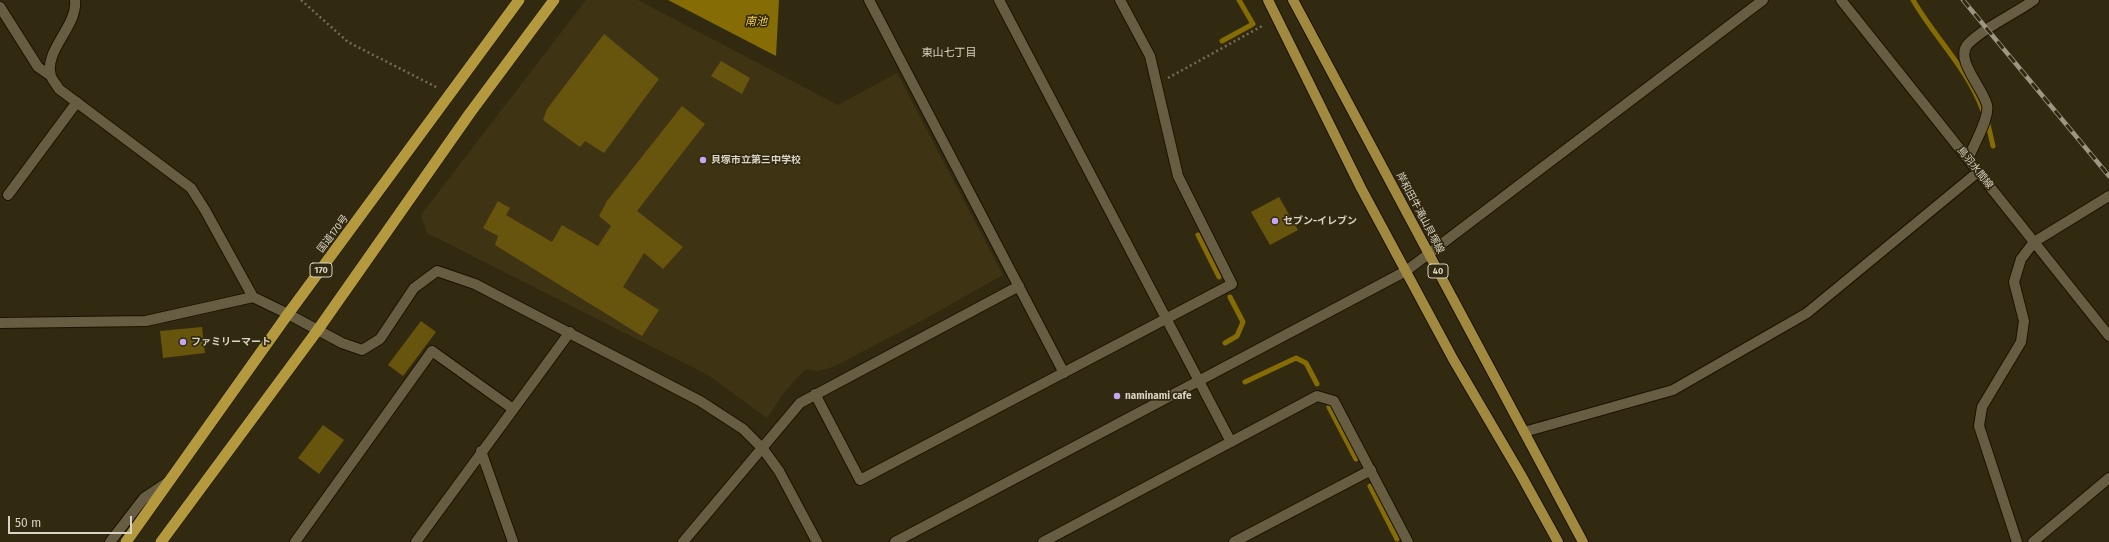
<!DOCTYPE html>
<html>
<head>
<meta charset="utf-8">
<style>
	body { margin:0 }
	#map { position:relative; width:2109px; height:542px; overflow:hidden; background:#322a10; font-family:"Fira Sans",sans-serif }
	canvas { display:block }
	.scale { position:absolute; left:8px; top:516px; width:124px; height:18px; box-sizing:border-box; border:2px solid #d8d3c4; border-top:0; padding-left:5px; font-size:12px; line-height:14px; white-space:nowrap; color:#d8d3c4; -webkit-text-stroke:3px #322a10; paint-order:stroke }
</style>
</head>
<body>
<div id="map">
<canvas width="2109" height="542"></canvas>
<div class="scale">50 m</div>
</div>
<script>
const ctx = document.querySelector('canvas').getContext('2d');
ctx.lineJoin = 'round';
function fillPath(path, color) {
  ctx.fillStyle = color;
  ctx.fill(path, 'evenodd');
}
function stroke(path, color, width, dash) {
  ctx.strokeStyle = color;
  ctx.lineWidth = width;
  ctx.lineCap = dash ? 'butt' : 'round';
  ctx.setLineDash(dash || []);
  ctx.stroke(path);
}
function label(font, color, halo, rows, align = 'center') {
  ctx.font = font + ' "Fira Sans","Noto Sans JP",sans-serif';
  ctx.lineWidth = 3.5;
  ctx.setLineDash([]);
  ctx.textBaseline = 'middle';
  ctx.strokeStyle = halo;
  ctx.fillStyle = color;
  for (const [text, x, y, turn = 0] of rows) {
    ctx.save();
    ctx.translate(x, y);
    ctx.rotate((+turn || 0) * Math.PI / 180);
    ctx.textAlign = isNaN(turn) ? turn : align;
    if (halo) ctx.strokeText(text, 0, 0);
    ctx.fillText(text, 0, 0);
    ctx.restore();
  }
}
fillPath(new Path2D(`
	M586,0H638L838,105L897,73L1003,275L923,320L833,367L818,371L806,369L785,391L767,418L708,375L427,233L421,215Z`), '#3e3312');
fillPath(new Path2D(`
	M668,0H779L776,56Z`), '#856c05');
stroke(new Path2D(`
	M1913,0C1935,38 1968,69 1983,111
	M1222,41L1253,24L1239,0
	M1988,124L1993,146
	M1198,235L1219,277
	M1225,343L1237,336L1243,322L1230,297
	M1245,382L1296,358L1306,363L1317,384
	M1329,407L1356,459
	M1370,486L1397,539`), '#856c05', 5);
fillPath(new Path2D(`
	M604,34L659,79L604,153L585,141L580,147L543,120L547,109Z
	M721,61L750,78L742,94L711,76Z
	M682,106L705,124L637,211L683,247L663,269L644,253L623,287L659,310L642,336L495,245L498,236L483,228L498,201L510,208L506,215L552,242L562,225L598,246L611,226L599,216L607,201Z
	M1279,197L1298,230L1270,245L1251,212Z
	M421,321L436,332L403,376L388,365Z
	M202,327L205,353L163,358L160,331Z
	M323,425L344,440L319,474L298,458Z`), '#67540d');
const minor = new Path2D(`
	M75,0C78,26 43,51 51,76C52,80 57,85 59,89L191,188L205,210L253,297L288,314
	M869,0L1064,373
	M999,0L1231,442
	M0,7L38,67L51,76
	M1968,159C1973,146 1990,118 1987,105C1983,88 1954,59 1968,44C1986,26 2013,15 2034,0
	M8,195L77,102
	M1406,271L1763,0
	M0,323L146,321L253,297
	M815,394L860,480L1232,284L1178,176L1150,56L1120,0
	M1524,432L1673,390L1807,313L1978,172
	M481,451L513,542
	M110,542L144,498L168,482
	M295,542L432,351L513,409
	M416,542L570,332
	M683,542L800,403L1019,286
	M1043,542L1317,396L1334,401L1408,542
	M1234,542L1371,470
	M2017,542L1979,426L1982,407L2021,342L2024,321L2014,282L2021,259L2034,242L2109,196
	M2033,542L2109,478`);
const tertiary = new Path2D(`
	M1841,0L2109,336
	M288,314L342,343L362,350L380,339L414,288L437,271L475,284L700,401L743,429L763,449L779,471L817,542
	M895,542L1406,271`);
const primary = new Path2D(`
	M1268,0L1361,188L1453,359L1521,475L1558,542
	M1293,0L1583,542`);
const trunk = new Path2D(`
	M126,542L288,314L519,0
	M161,542L317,331L470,113L554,0`);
stroke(minor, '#1a1200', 12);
stroke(tertiary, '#1a1200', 12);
stroke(primary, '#1a1200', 12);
stroke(trunk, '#1a1200', 12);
stroke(new Path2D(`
	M301,0L348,42L438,88
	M1168,78L1264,25`), '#746d57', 2.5, [2, 3]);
stroke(minor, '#665d42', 10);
stroke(tertiary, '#665d42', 10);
stroke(primary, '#a18a3f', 10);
stroke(trunk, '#b4993e', 11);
const rail = new Path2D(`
	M1963,0L2109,176`);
stroke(rail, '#9c9683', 4.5);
stroke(rail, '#322a10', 3, [9]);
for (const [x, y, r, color] of [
	[703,160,4,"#c4a7f1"],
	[1275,221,4,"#c4a7f1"],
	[183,342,4,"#c4a7f1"],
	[1117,396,4,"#c4a7f1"]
]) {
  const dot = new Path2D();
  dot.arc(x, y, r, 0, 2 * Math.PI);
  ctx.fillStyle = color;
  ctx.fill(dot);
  stroke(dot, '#322a10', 1.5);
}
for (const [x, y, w] of [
	[321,270,22],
	[1438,271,20]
]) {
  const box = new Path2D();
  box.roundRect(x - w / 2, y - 7, w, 14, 3);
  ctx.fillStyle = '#322a10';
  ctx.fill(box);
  stroke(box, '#d8d3c4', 1);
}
label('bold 9px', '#d8d3c4', null, [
	["170",321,270],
	["40",1438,271]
]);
label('bold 10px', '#d8d3c4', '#322a10', [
	["貝塚市立第三中学校",711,160],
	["セブン-イレブン",1283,221],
	["ファミリーマート",191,342],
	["naminami cafe",1125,396]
], 'left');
label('10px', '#d8d3c4', '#322a10', [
	["鳥羽水間線",1975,168,51],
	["岸和田牛滝山貝塚線",1420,213,62],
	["国道170号",333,234,-53]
]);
label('italic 11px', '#efcb58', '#322a10', [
	["南池",756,22]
]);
label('11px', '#d8d3c4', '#322a10', [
	["東山七丁目",949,53]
]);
</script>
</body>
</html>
